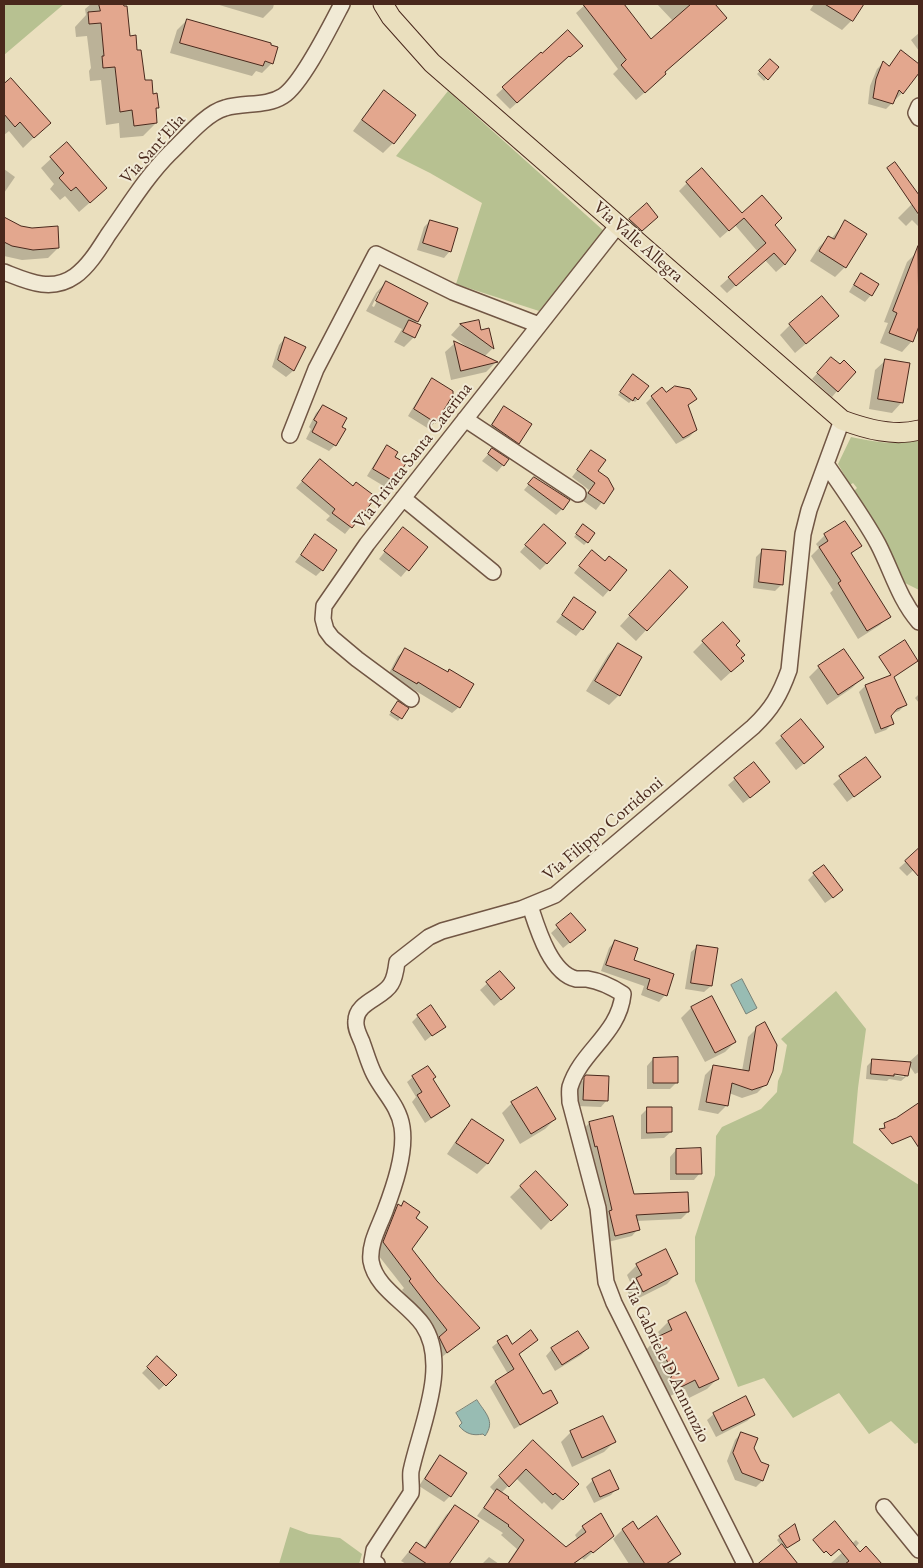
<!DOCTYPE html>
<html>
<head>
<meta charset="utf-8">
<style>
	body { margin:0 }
	#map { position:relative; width:923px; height:1568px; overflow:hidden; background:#eadfbe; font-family:"EB Garamond",serif }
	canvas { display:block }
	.frame { position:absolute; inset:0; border:5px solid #49281c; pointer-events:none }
</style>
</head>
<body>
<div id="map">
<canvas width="923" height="1568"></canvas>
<div class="frame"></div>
</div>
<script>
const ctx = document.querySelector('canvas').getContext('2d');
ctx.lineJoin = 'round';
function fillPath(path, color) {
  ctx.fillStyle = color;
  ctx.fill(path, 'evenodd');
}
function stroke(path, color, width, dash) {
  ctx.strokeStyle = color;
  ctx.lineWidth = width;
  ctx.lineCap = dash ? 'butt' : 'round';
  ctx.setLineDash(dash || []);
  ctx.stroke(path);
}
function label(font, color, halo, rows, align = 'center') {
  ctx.font = font + ' "EB Garamond",serif';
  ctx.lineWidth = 4;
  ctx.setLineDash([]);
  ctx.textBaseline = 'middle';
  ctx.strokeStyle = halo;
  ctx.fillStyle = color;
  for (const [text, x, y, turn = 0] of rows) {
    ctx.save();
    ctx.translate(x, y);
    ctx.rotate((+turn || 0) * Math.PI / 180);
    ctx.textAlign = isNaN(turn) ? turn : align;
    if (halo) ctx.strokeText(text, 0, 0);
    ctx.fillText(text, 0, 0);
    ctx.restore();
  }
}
fillPath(new Path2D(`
	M4,4H64L4,55Z
	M448,91L605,232L539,311L456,284L482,203L430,173L396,156Z
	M851,437C878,442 891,446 919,439V590L903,582L881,535L854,491L857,488L853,483L850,485L838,464Z
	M836,991L866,1029L858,1088L853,1143L919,1185V1442L915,1444L891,1421L869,1434L839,1393L793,1418L764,1378L738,1387L695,1281V1237L715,1175L716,1136L722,1127L761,1109L777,1092L778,1081L782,1072L787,1045L781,1039Z
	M290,1527L309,1534L340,1538L362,1554L359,1564H279Z`), '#b7c191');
const water = new Path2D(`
	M742,979L757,1008L746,1014L731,985Z
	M477,1400C485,1413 496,1421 485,1436L483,1434C473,1436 466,1434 459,1426L462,1423L456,1413Z`);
fillPath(water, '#98bcb3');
stroke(water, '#788177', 1);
fillPath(new Path2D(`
	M91,4H122L129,37L136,52L143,82L158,107L155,110L156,123L143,136L120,138L119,123L106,125L101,80L90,81L89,71L91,68L87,36L76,37L75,27L86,15L85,9Z
	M216,4H274L273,8L263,18Z
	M586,4H622L651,40L673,21L657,4H713L726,18L664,73L657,82L636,100L613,74L618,69L576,13Z
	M814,4H862L852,20L842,30L810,10Z
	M187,20L272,63L262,73L256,71L252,76L170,53L177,30Z
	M919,33V51L911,40Z
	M581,46L510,109L496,95L541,53Z
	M901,52L919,66V71L902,93L896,99L894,98L892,103L886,109L868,104L870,86L877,69L883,63L888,67Z
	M770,61L777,67L764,81L757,74Z
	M11,79L49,123L23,148L9,131L4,135V86Z
	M384,92L393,143L383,153L353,131L374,102Z
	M67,144L95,198L79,212L65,196L60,200L50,189L54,184L41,168Z
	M4,169L15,177L4,193Z
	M687,183L742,215L773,226L794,250L784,265L776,272L765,260L727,293L720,286L758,252L735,225L720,238L679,191Z
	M919,197V212L917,214L919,215V227L912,220L906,226L898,218Z
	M647,205L650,223L635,237L623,227Z
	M4,218L21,228L58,248L48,258L22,260L4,256Z
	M430,221L450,251L444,258L417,250L424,227Z
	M845,222V267L835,277L810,261L819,247L829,237L831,239Z
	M917,252L919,253V313L916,321L919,323L912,341L902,352L880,343L888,323L884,322L907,262Z
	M861,275L871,295L865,302L849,292L855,282Z
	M386,282L427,303L415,324L414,337L404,347L394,342L402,329L366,311L376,293ZM378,293H381L374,307L372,306Z
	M478,321L480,331L488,329L492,349L484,357L496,362L486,372L451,380L445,352L455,343L468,349V348L451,335L460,325Z
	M790,325L827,326L795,353L780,335Z
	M285,338L304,348L293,371L286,377L272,367L279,345Z
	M886,360L902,402L892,413L869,409L875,370Z
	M826,364L839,366L837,391L832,397L812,379Z
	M630,378L638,399L635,402L632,400L629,403L618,395Z
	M432,380L435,422L429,429L408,416L426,386Z
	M666,394L695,398L687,406L696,430L689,437L676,444L646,403L652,397Z
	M323,406L341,427L335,445L329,451L306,439L311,429L309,427L316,413Z
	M505,408L518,443L511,449L486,432L498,414Z
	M387,447L393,458L404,464L394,481L387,488L367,476L381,453Z
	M492,450L503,465L497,472L482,461Z
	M591,452L596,471L612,489L596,510L582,500L589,490L572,477Z
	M320,460L352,487L375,497L345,534L326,520L330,516L296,488Z
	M534,478L562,509L556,515L524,490Z
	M580,529L587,542L584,545L574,537Z
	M537,532L547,563L540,570L520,552Z
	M825,535L860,546L850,555L889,616L880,625L858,639L830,593L833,590L811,556L819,548L816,544Z
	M315,536L322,570L316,576L295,562Z
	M397,536L426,547L401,577L379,559Z
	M763,550L782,584L775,591L753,588L756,557Z
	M586,558L609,590L603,597L574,573Z
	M660,582L686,587L636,641L620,626Z
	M575,599L582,629L576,636L556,622Z
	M703,642L735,645L740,658L732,671L721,681L693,652Z
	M618,644L619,695L609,705L586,691L608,655Z
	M405,650L459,707L452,713L411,688L410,690L387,677L398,656Z
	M844,650L862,678L852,688L827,705L809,677L819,667Z
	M892,676L905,705L899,711L890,714L892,724L886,730L875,734L859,692L865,686Z
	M919,694V703L915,698Z
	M395,706L407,709L398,721L389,715Z
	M801,721L816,754L796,770L775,743Z
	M865,758L872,783L847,802L833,784Z
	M735,779L762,789L743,803L728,785Z
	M919,850V865L907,876L899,868Z
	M814,874L835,896L825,903L808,880Z
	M571,915L578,936L563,948L551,933Z
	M615,941L665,995L659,1002L641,995L644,986L601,971L609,948Z
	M698,946L711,986L704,992L685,989L691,952Z
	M500,972L507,995L494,1006L480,990Z
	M711,997L735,1042L725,1052L705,1062L681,1018L691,1008Z
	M418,1016L444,1026L425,1041L412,1022Z
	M757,1028L766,1084L757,1093L742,1098L729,1093L727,1105L718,1114L698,1110L705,1075L714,1066L742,1071L748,1037Z
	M919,1053V1072L915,1074L909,1065L907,1076L901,1081L889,1079L887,1081L866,1079L867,1066L873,1060L908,1063ZM888,1071L904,1074V1077L888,1074Z
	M653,1059L677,1082L670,1089H647V1066Z
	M587,1076L607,1100L601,1107L577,1106L578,1086Z
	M413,1077L432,1079L449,1106L443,1111L425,1123L412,1102L416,1097L407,1082Z
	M512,1103L555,1119L545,1129L520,1144L502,1113Z
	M647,1109L671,1132L664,1138L641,1139V1115Z
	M473,1120L502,1140L487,1164L477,1174L447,1154L463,1130Z
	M589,1123L634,1196L688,1212L681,1219L636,1221L638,1229L632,1236L608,1242L583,1130Z
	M676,1150L700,1173L694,1180H670V1157Z
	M536,1172L556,1215L541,1230L510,1197Z
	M404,1203L415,1218L411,1249L436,1282L479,1328L438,1360L432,1346L439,1338L402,1290L404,1288L375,1251L390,1213L398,1206L400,1207Z
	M637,1265L677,1273L667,1284L633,1301L626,1289L631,1284L627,1275Z
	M686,1313L717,1379L707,1389L689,1398L685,1389L670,1396L662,1394L663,1385L652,1361L648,1360L646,1350L656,1339L661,1337L658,1332L668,1322Z
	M506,1336L512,1345L537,1340L518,1355L543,1396L557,1402L551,1408L514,1429L490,1387L495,1382L508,1374L492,1347Z
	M588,1348L581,1355L555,1371L546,1356L552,1349Z
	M157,1358L175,1375L159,1390L142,1373Z
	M714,1414L754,1415L747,1421L716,1437L707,1420Z
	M571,1432L614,1442L604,1452L572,1467L561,1442Z
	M741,1433L753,1448L760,1463L768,1466L762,1481L756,1487L735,1480L727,1461L735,1440Z
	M523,1452L577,1484L552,1510L544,1502L542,1504L516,1478L501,1493L566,1548L578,1540L575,1535L583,1527L604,1543L584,1560L582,1558L574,1564H507L517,1549L501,1535L503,1533L477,1516L495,1492L490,1487Z
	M440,1457L450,1496L444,1502L419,1486L434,1463Z
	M593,1480L617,1488L611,1495L594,1503L586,1487Z
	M455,1506L477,1522L449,1564H406L401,1561L416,1543L423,1549L446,1515Z
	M622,1530L680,1554L669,1564H629L613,1539Z
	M780,1537L796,1542L784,1549L796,1564H760L782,1547L777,1540Z
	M856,1540L859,1543L855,1548L860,1553L880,1563L878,1564H830Z
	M489,1557L499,1564H482Z`), '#0003');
const building = new Path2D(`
	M99,4H123L124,6H127L130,36L136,35L137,50H141L145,80H152L153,94L157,93L159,108H156L157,123L134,126L132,110L120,112L115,67L103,68L102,56H104L101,23L89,24L88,12L100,11Z
	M583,4H624L651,39L691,4H715L727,18L665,72L666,74L645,93L621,65L626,60Z
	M825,4H864L853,21Z
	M187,19L271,43V45L278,47L273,64L265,61L263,66L180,43Z
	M568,30L583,46L570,57L569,56L517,103L502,87L541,52L542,53Z
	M901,50L919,64V73L903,94L899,90L893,104L873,98L876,79L883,61L889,66Z
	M770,59L779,67L768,80L759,71Z
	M11,78L51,123L34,138L20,122L15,127L4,114V84Z
	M384,90L416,115L394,144L362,120Z
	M67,142L107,188L90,203L76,187L71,191L59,178L64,173L50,157Z
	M895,162L919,195V215L887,168Z
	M702,168L742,213L762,195L782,218L775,225L796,250L785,265L774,253L736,286L728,277L766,243L744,218L729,231L686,182Z
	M647,203L658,217L642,231L629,219Z
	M4,217L21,226L32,228L58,226L59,248L33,250L12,246L4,242Z
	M430,220L458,228L451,252L423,243Z
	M845,220L867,234L846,268L819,251L828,236L834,239Z
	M918,246L919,326L913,342L889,333L897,313L893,311Z
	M861,273L879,284L872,296L854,285Z
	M386,281L428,303L418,322L376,301Z
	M822,296L839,316L806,344L789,324Z
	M409,320L421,325L415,338L403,332Z
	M479,320L481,330L489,328L494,349L460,324Z
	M285,337L306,347L294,371L278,360Z
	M454,341L498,362L461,371Z
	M831,357L840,364L844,360L856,372L838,392L817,373Z
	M885,359L910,363L903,403L878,399Z
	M633,374L649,386L638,400L635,397L633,401L620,392Z
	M432,378L453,391V395L436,423L414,409Z
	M675,386L690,389L697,399L688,405L697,430L683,438L651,396L662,387L666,392Z
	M323,405L347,418L342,427L346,429L336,446L312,432L317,422L314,420Z
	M504,406L532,424L519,444L492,425Z
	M387,445L398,452L395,457L406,463L395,482L373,469Z
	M492,448L509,459L504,466L488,454Z
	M591,450L606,460L598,471L608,478L614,489L604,504L588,493L595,483L577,470Z
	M320,459L353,486L356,482L376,497L352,528L332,513L335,509L302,481Z
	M534,477L570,500L563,510L528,484Z
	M845,521L862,546L851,553L891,617L867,631L838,583L841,581L819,547L828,541L824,534Z
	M544,524L566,543L547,564L525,545Z
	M583,524L595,533L588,543L576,534Z
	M403,527L428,547L409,571L384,551Z
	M315,534L337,550L323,571L301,555Z
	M762,549L786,551L783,585L759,582Z
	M592,550L605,561L609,556L627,570L610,591L579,566Z
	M670,570L688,587L647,631L629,615Z
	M574,597L596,612L583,630L562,615Z
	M723,622L740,641L736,645L745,655L741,658L744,661L731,672L702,641Z
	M905,640L918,661L894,677L907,705L897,709L891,716L894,724L881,729L865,685L891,675L879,657Z
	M618,643L642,657L620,696L595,681Z
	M405,648L448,672L449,669L474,684L460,708L418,682L417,684L393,670Z
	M844,649L864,678L838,695L818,666Z
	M398,701L409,708L402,719L391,712Z
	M801,719L824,747L804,764L781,736Z
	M866,757L881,777L854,797L839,776Z
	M754,762L770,782L750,798L734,778Z
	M919,848V877L905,861Z
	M824,865L843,890L833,898L813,873Z
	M571,913L586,930L570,943L556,925Z
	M615,940L638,948L634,960L674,974L667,996L647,989L650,979L606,965Z
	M697,945L718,948L712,986L691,983Z
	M500,971L515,988L501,1000L486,982Z
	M712,996L736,1042L715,1053L691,1007Z
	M431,1005L446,1027L432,1036L417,1015Z
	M765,1022L777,1045L773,1071L767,1085L752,1090L732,1083L728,1106L706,1102L713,1065L749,1071L756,1027Z
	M678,1057V1083H653V1058Z
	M872,1059L911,1062L908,1076L894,1074V1076L871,1074Z
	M428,1066L436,1077L433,1079L450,1106L431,1118L417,1095L422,1092L412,1076Z
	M586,1075L609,1076L608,1101L583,1100L584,1078Z
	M537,1087L556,1119L531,1134L511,1102Z
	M919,1103V1148L911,1136L892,1144L879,1129L885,1128L884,1123L896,1118Z
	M647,1107H672V1132L647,1133Z
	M613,1116L634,1194L688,1192L689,1212L636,1215L640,1230L615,1236L609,1211L612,1210L597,1146L595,1147L589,1122Z
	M472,1119L504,1140L488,1164L456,1143Z
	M701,1148L702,1174H676V1149Z
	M536,1171L568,1205L551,1221L520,1186Z
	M404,1201L420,1212L416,1218L428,1227L412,1249L437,1281L480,1328L447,1353L439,1337L447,1330L409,1281L411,1279L383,1242L398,1204L401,1206Z
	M666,1249L678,1274L643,1292L636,1278L642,1275L636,1264Z
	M686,1312L719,1379L699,1388L695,1380L681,1387L672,1384L670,1379L673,1374L671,1369L662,1351L658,1350L654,1346L655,1338L672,1330L668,1321Z
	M531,1330L538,1340L519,1354L543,1394L551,1390L558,1403L520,1425L495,1381L514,1369L497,1341L507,1335L512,1344Z
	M578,1331L589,1348L562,1365L551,1348Z
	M157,1356L177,1375L166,1386L147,1367Z
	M746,1396L755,1415L722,1431L713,1413Z
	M603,1416L616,1442L582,1458L570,1431Z
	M741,1432L758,1438L754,1448L761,1462L769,1465L763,1481L742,1473L733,1453Z
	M533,1440L579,1484L563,1500L555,1493L553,1495L526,1469L509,1487L499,1476Z
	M440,1455L467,1473L451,1497L425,1479Z
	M610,1470L619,1489L600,1497L592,1479Z
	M497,1489L509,1497L508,1498L566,1547L586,1532L582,1526L601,1513L614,1536L593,1553L591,1551L573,1564H508L524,1540L508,1526L509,1525L484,1508Z
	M455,1505L479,1521L449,1564H427L409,1552L416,1542L425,1548Z
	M657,1516L681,1554L666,1564H645L622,1529L633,1521L638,1529Z
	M835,1521L860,1552L866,1546L882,1564H845L849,1561L839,1549L831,1556L826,1551L824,1553L813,1540Z
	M795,1524L800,1540L787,1548L779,1536Z
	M782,1544L798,1564H758Z`);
fillPath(building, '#e3a78e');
stroke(building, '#49281c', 1);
const minor = new Path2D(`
	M919,106L916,113L919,118
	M4,272C27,281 51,293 75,276C89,266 99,249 108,235C128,207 146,177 170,153C184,140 206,113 225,108C244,102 266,107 283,96C302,84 331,25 342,4
	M465,419L578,494
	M290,435L316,369L376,254L453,292L539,325
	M826,464C843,489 864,518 878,544C892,571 899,599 919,622
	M403,498L493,572
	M411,699L357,659L332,638L326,630L323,619L324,606L367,544L618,225
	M530,906C537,927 550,973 576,979C580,979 584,979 587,979C600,981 612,987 623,994C619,1034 581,1051 570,1087C569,1091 570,1097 570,1102L598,1208L606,1282L614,1303L745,1564
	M884,1507L919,1550
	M377,1564L372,1561L374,1550L411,1493C412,1486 410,1478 411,1471C420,1428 450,1365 423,1325C408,1303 376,1289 371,1261C369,1244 379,1227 385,1211C394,1187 406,1153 402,1127C399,1106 383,1092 374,1074C369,1064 366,1053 362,1042C359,1035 355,1028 356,1021C356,1002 383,998 391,984C395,978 396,970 397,962L429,937L442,931L521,909L555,895L753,727C772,709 780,695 789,670L803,534L809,510L842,420`);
const major = new Path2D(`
	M383,4L391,17L432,63L842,420C866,429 894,437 919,430`);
stroke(minor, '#715644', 18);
stroke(major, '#49281c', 21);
stroke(minor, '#f1ead5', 15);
stroke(major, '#eadfbe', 19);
label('18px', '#49281c', '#f1ead5', [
	["Via Sant'Elia",153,149,-48],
	["Via Valle Allegra",638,242,41],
	["Via Privata Santa Caterina",413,456,-52],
	["Via Filippo Corridoni",603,829,-40],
	["Via Gabriele D'Annunzio",666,1362,64]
]);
</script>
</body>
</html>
